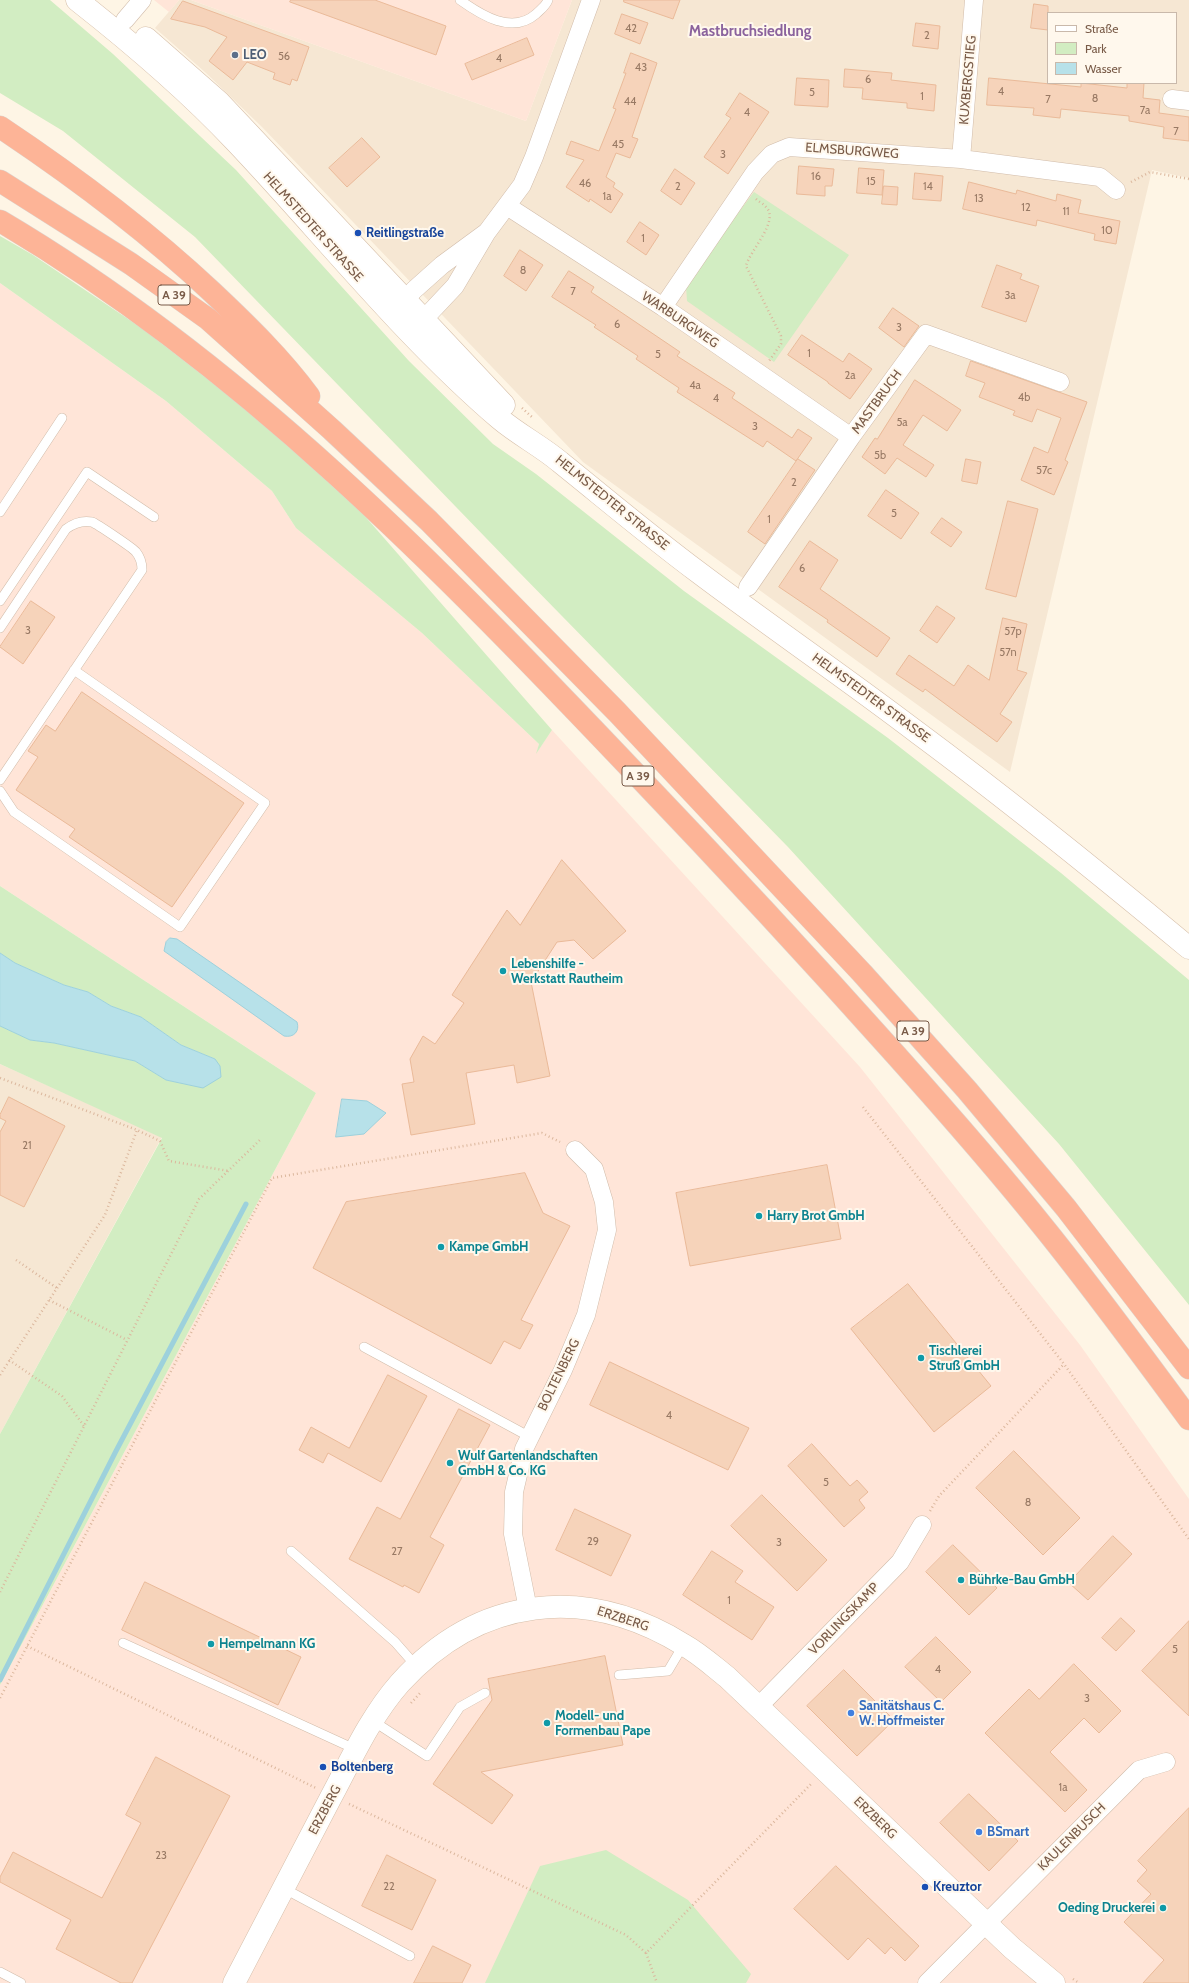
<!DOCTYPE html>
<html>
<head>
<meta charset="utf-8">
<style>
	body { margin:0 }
	#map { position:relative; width:1189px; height:1983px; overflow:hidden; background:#fef5e5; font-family:Cabin,sans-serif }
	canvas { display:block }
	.legend { position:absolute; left:1047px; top:12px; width:130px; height:72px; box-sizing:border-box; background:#fff8ed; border:1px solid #c9b9ab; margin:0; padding:5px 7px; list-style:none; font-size:12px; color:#795b48 }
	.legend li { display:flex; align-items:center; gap:8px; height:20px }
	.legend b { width:20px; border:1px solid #c9b9ab }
</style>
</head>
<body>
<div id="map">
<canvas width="1189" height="1983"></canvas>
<ul class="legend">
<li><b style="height:5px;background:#fff"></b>Straße</li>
<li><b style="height:11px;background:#d2edc2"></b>Park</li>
<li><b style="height:11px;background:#b7e1e9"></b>Wasser</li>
</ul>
</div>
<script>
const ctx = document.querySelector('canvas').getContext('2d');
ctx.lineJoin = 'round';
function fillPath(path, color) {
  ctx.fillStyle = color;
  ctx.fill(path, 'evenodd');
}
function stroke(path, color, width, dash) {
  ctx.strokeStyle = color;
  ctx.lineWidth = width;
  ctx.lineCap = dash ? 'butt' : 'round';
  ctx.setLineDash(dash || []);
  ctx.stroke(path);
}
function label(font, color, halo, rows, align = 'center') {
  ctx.font = font + ' Cabin,sans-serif';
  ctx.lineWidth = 4;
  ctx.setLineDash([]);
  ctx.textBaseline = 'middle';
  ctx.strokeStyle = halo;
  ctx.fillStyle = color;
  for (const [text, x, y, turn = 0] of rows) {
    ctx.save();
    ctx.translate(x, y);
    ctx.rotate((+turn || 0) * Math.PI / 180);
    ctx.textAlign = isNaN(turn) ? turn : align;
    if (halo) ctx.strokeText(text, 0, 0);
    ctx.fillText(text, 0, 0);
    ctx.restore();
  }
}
fillPath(new Path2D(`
	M179,0H191L526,121L572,0H1189V178L1152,170L1010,772L583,462L262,127L206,73L155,28ZM1048,13H1176V83H1048Z
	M0,1064L162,1137L0,1434Z`), '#f6e7d3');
fillPath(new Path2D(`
	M154,0H179L169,12Z
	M191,0H572L526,121Z
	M0,283L166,401L272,491L296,528L422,633L539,744L537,752L552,730L860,1067L1080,1345L1189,1499V1983H0V1685L316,1093L0,886Z`), '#ffe5d8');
fillPath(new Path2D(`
	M0,0H50L113,54L236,170L409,361L493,444L536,474L684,591L888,738L1061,873L1189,980V1305L1059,1144L788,847L515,568L195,237L63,131L0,93Z
	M754,192L849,255L774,362L687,301L686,286L693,273Z
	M0,236L33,255L143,329L257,417L363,514L552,730L536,754L539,744L422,633L296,528L272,491L166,401L0,283Z
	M0,886L316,1093L0,1685V1434L162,1138L0,1064V1026L30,1040L54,1043L135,1061L166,1080L203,1087L215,1059L181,1045L141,1017L111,1006L88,992L64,985L15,963L0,953Z
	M606,1850L688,1900L751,1974L746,1983H485L540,1866Z`), '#d2edc2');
const water = new Path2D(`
	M170,938L177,939L297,1022C300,1031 294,1038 284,1036L164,951L166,942Z
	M0,953L15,963L64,985L88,992L111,1006L141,1017L181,1045L215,1059L220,1066L221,1077L203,1088L166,1080L135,1061L54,1043L30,1040L0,1026Z
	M342,1099L367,1101L386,1113L364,1134L336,1137Z`);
fillPath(water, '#b7e1e9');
stroke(water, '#9dd1dc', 1);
stroke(new Path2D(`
	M0,1680L116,1451L246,1204`), '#9dd1dc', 5);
const building = new Path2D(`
	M291,0H375L446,26L436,55L290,2Z
	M624,0H680L673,19L624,2Z
	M183,1L309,47L297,81L292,79L290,85L273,79L275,73L247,62L233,80L209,61L227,37L205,27L171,19Z
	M1034,4L1048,6V30L1031,28Z
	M622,14L648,23L640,44L615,34Z
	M916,23L940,26L938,49L913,46Z
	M527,38L534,55L472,80L465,64Z
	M631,53L657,63L632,137L638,139L630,158L616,153L606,177L615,183L613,187L623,194L611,213L590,199L589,202L566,187L584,160L566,154L571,141L599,151L616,109L613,108L626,73H624Z
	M845,69L892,73L891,80L936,85L934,111L907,108V103L862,99L863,88L844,87Z
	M797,78L829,80L828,107L795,105Z
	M989,78L1081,87V83L1127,88V83H1144L1143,98L1160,100L1159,113L1189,117V141L1163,138L1164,127L1129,121V116L1061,109L1060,118L1033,115L1034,108L987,105Z
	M740,93L769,112L728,174L704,157L731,118L726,115Z
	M362,138L380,157L347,187L329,168Z
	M799,166L834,169L832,186H825V196L797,194Z
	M859,168L884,170L882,195L857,193Z
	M675,169L695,183L681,205L661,191Z
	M915,173L943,176L941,201L913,199Z
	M969,182L1016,194L1017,190L1056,201L1057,194L1081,200L1078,213L1120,221L1116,244L1094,240L1095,234L1037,220L1036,226L963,209Z
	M884,186L898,187L897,205L882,204Z
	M640,222L659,235L646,255L627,242Z
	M520,250L543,265L526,291L504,276Z
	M997,265L1022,274L1020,279L1039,286L1026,322L982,307Z
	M569,271L594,287L591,292L680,352L677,356L735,393L732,398L792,438L798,429L812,438L796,461L767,441L763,447L677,392L679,388L636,359L638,356L594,327L596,325L552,297Z
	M893,308L919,326L904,347L879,328Z
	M802,335L843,362L849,353L872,369L850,399L828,383V382L788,355Z
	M971,361L1087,402L1065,460L1068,462L1054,495L1021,480L1034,447L1048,453L1061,418L1037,409L1032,422L1013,415L1015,411L979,397L985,383L966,376Z
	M915,380L961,410L947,431L923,415L903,445L934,465L926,477L897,458L885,474L862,457L875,438L877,439Z
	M798,459L815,470L765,544L748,532Z
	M966,459L981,462L977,484L962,481Z
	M886,490L919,513L901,539L868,516Z
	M1008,501L1038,509L1016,597L986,589Z
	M942,518L962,532L951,547L931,533Z
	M810,541L838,560L820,589L890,638L877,657L827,622L828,620L779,587Z
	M31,601L55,617L23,664L0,647Z
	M937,606L955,618L937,643L920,631Z
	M1003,618L1027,624L1017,670L1027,673L1000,714L1012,722L997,742L925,689L923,692L896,674L909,655L954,686L968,665L989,680Z
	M82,692L244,803L172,907L69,837L75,829L16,790L38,757L28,751L46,725L55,731Z
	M562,860L626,931L593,959L574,940L557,942L531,982L550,1076L517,1083L514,1065L466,1073L475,1124L411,1135L402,1084L414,1082L410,1059L423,1036L435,1044L464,1003L452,995L507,910L520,925Z
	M9,1097L65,1126L24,1207L0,1195V1132L6,1121L0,1118V1115Z
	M827,1165L841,1239L690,1266L676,1193Z
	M525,1173L543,1213L570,1226L521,1320L533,1325L520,1349L504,1341L491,1364L313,1268L346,1202Z
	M908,1284L991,1386L934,1432L851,1329Z
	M610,1362L749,1428L728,1470L590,1405Z
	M388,1375L427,1396L381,1482L328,1453L323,1463L299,1450L311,1427L349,1448Z
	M459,1409L490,1425L430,1537L444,1545L419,1593L404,1585L403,1587L349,1559L377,1507L400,1519Z
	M812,1444L850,1486L857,1480L868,1492L859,1500L865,1508L844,1527L788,1466Z
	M1014,1451L1080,1518L1043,1555L976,1488Z
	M762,1495L827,1560L797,1591L731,1526Z
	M575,1509L631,1535L611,1576L556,1550Z
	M1113,1536L1132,1554L1088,1600L1069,1583Z
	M953,1545L997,1588L969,1615L926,1572Z
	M712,1551L743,1571L735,1582L774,1607L752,1640L683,1595Z
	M145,1582L301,1657L278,1705L122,1630Z
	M1121,1618L1135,1631L1116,1651L1102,1638Z
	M1189,1621V1716L1142,1671Z
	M936,1637L971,1672L941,1702L905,1667Z
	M605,1656L623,1745L481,1772L513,1795L492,1824L433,1784L492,1700L488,1679Z
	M1074,1664L1121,1711L1099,1733L1084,1718L1050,1752L1087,1790L1065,1812L985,1733L1029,1689L1039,1699Z
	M844,1670L894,1720L857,1756L807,1706Z
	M156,1757L230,1796L132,1983H121L56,1949L71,1920L0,1882V1877L13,1852L102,1898L141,1823L126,1815Z
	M969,1794L1018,1841L989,1871L940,1823Z
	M1189,1808V1983H1143L1164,1960L1124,1922L1151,1894L1137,1881L1147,1870L1138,1861Z
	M387,1855L436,1880L412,1930L362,1906Z
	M836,1866L919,1946L905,1961L891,1947L885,1954L868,1938L848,1960L794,1909Z
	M433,1946L471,1965L462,1983H414Z`);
fillPath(building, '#f6d3ba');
stroke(building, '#eaba99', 1);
const lane = new Path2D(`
	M460,0C481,15 512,35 536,14C541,9 546,6 548,0
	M0,512L62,418
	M0,601L87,472L154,517
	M0,628L66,529C74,523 82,520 92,522C97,524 133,548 136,552C141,558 142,563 142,570L0,780
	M0,791L14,812L180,927L265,803L74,670
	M364,1347L530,1437
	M291,1551L395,1642L417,1667
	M123,1643L357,1750
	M619,1675L668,1671L684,1644
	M373,1721L427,1756L460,1707L485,1693
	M283,1888L410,1956
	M0,1972L21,1983`);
const street = new Path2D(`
	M125,20L142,0
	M1172,99L1189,101
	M961,159L974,0
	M507,206L663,307L851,437
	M487,232L442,265L414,290L405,300L396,318L423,320L455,286L487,232L522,185L534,157L591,0
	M663,307L755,172L772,154L789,147L961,159L1100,177L1116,190
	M748,587L851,437L926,334L1060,382
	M528,1609L513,1534L514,1492L524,1449L563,1370L586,1315L607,1230L604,1202L594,1169L575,1150
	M758,1707L900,1562L922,1525
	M927,1983L1139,1770L1166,1762`);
const secondary = new Path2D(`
	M77,0C133,44 188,91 236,142C324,235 403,336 500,419C519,435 541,446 560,462C606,499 651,537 698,572C771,627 846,678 918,733C1011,802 1100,874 1189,948
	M146,38L219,102L504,405
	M234,1983C266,1922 298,1861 330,1799C351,1760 370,1717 400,1683C479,1596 585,1584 684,1645C700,1654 713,1666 727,1677L1012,1948L1054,1983`);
const highway = new Path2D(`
	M0,127C75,177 146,230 212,292C247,325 281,358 309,396
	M0,181L131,264L208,319L332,430L429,521L617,712L862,973L967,1090L1066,1208L1189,1368
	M0,221C244,365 441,569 635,773C723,865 810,959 895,1054C946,1111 997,1169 1045,1229C1095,1291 1142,1355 1189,1419`);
stroke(lane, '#d1bcaa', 10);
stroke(street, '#d1bcaa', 19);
stroke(secondary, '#d6bfaa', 23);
stroke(highway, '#dcd4cf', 23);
stroke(new Path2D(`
	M1131,182L1150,172L1189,179
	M756,199C759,202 764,204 766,207C780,221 750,250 746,266L781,336V344L769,361
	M522,408L532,417
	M0,1078L137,1130L160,1141L169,1161L229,1171
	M863,1107L1064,1364L1189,1539
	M16,1260L57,1288
	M49,1300L127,1340
	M9,1360L62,1396L84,1426
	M0,1375L105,1215L137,1130
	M930,1511L939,1496L1064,1364
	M0,1592L199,1199L261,1139
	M27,1646L316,1788
	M0,1698L272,1178L542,1133L560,1142
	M411,1703L421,1692
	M349,1804L626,1935L646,1953L812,1783
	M646,1953L657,1983
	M1073,1979L1079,1983`), '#dbb79d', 2.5, [1, 3]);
stroke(lane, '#fff', 9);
stroke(street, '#fff', 18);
stroke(secondary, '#fff', 22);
stroke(highway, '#fdb497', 22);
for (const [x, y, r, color] of [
	[235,55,4,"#5c6f8a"],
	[358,233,4,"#1a4fb4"],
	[503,971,4,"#0f9aa8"],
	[759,1216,4,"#0f9aa8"],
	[441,1247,4,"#0f9aa8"],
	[921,1358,4,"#0f9aa8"],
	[450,1463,4,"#0f9aa8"],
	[961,1580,4,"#0f9aa8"],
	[211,1644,4,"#0f9aa8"],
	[851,1713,4,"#3f7fe0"],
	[547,1723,4,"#0f9aa8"],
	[323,1767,4,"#1a4fb4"],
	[979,1832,4,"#3f7fe0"],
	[925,1887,4,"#1a4fb4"],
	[1163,1908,4,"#0f9aa8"]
]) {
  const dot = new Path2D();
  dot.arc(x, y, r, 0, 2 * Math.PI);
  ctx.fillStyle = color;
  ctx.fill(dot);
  stroke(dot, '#fff8ed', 1.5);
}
label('11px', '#987964', null, [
	["42",631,29],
	["2",927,36],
	["56",284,57],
	["4",499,59],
	["43",641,68],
	["6",868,80],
	["4",1001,92],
	["5",812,93],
	["1",922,97],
	["8",1095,99],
	["7",1048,100],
	["44",630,102],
	["7a",1145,111],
	["4",747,113],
	["7",1176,132],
	["45",618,145],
	["3",723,155],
	["16",816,177],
	["15",871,182],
	["46",585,184],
	["2",678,187],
	["14",928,187],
	["1a",607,197],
	["13",979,199],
	["12",1026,208],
	["11",1066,212],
	["10",1107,231],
	["1",643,239],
	["8",523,271],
	["7",573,292],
	["3a",1010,296],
	["6",617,325],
	["3",899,328],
	["1",809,354],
	["5",658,355],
	["2a",850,376],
	["4a",695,386],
	["4b",1024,398],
	["4",716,399],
	["5a",902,423],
	["3",755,427],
	["5b",880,456],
	["57c",1044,471],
	["2",794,483],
	["5",894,514],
	["1",769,520],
	["6",802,569],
	["3",28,631],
	["57p",1013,632],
	["57n",1008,653],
	["21",27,1146],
	["4",669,1416],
	["5",826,1483],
	["8",1028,1503],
	["29",593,1542],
	["3",779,1543],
	["27",397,1552],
	["1",729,1601],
	["5",1175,1650],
	["4",938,1670],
	["3",1087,1699],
	["1a",1063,1788],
	["23",161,1856],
	["22",389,1887]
]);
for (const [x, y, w] of [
	[174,295,32],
	[638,776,32],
	[913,1031,32]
]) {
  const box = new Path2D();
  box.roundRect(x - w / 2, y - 10, w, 20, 3);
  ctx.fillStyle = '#fff8ed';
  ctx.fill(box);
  stroke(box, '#795b48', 1);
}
label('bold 12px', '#795b48', null, [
	["A 39",174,295],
	["A 39",638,776],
	["A 39",913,1031]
]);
label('bold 13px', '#4e5e75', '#fff8ed', [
	["LEO",243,55]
], 'left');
label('13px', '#795b48', '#fff8ed', [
	["KUXBERGSTIEG",968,80,-85],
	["ELMSBURGWEG",852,151,4],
	["HELMSTEDTER STRASSE",313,227,48],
	["WARBURGWEG",680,320,34],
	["MASTBRUCH",877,402,-54],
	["HELMSTEDTER STRASSE",612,503,39],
	["HELMSTEDTER STRASSE",871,698,36],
	["BOLTENBERG",559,1375,-64],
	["ERZBERG",623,1619,18],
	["VORLINGSKAMP",844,1619,-46],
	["ERZBERG",325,1810,-62],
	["ERZBERG",875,1818,44],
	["KAULENBUSCH",1072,1837,-45]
]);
label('bold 13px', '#164399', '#fff8ed', [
	["Reitlingstraße",366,233],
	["Boltenberg",331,1767],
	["Kreuztor",933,1887]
], 'left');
label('bold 13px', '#0d838f', '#fff8ed', [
	["Lebenshilfe -",511,964],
	["Werkstatt Rautheim",511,979],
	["Harry Brot GmbH",767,1216],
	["Kampe GmbH",449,1247],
	["Tischlerei",929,1351],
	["Struß GmbH",929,1366],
	["Wulf Gartenlandschaften",458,1456],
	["GmbH & Co. KG",458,1471],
	["Bührke-Bau GmbH",969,1580],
	["Hempelmann KG",219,1644],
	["Modell- und",555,1716],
	["Formenbau Pape",555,1731],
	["Oeding Druckerei",1155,1908,"right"]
], 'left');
label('bold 13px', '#366cbe', '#fff8ed', [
	["Sanitätshaus C.",859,1706],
	["W. Hoffmeister",859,1721],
	["BSmart",987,1832]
], 'left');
label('bold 15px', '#8b639d', '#fff8ed', [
	["Mastbruchsiedlung",750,32]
]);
</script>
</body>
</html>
